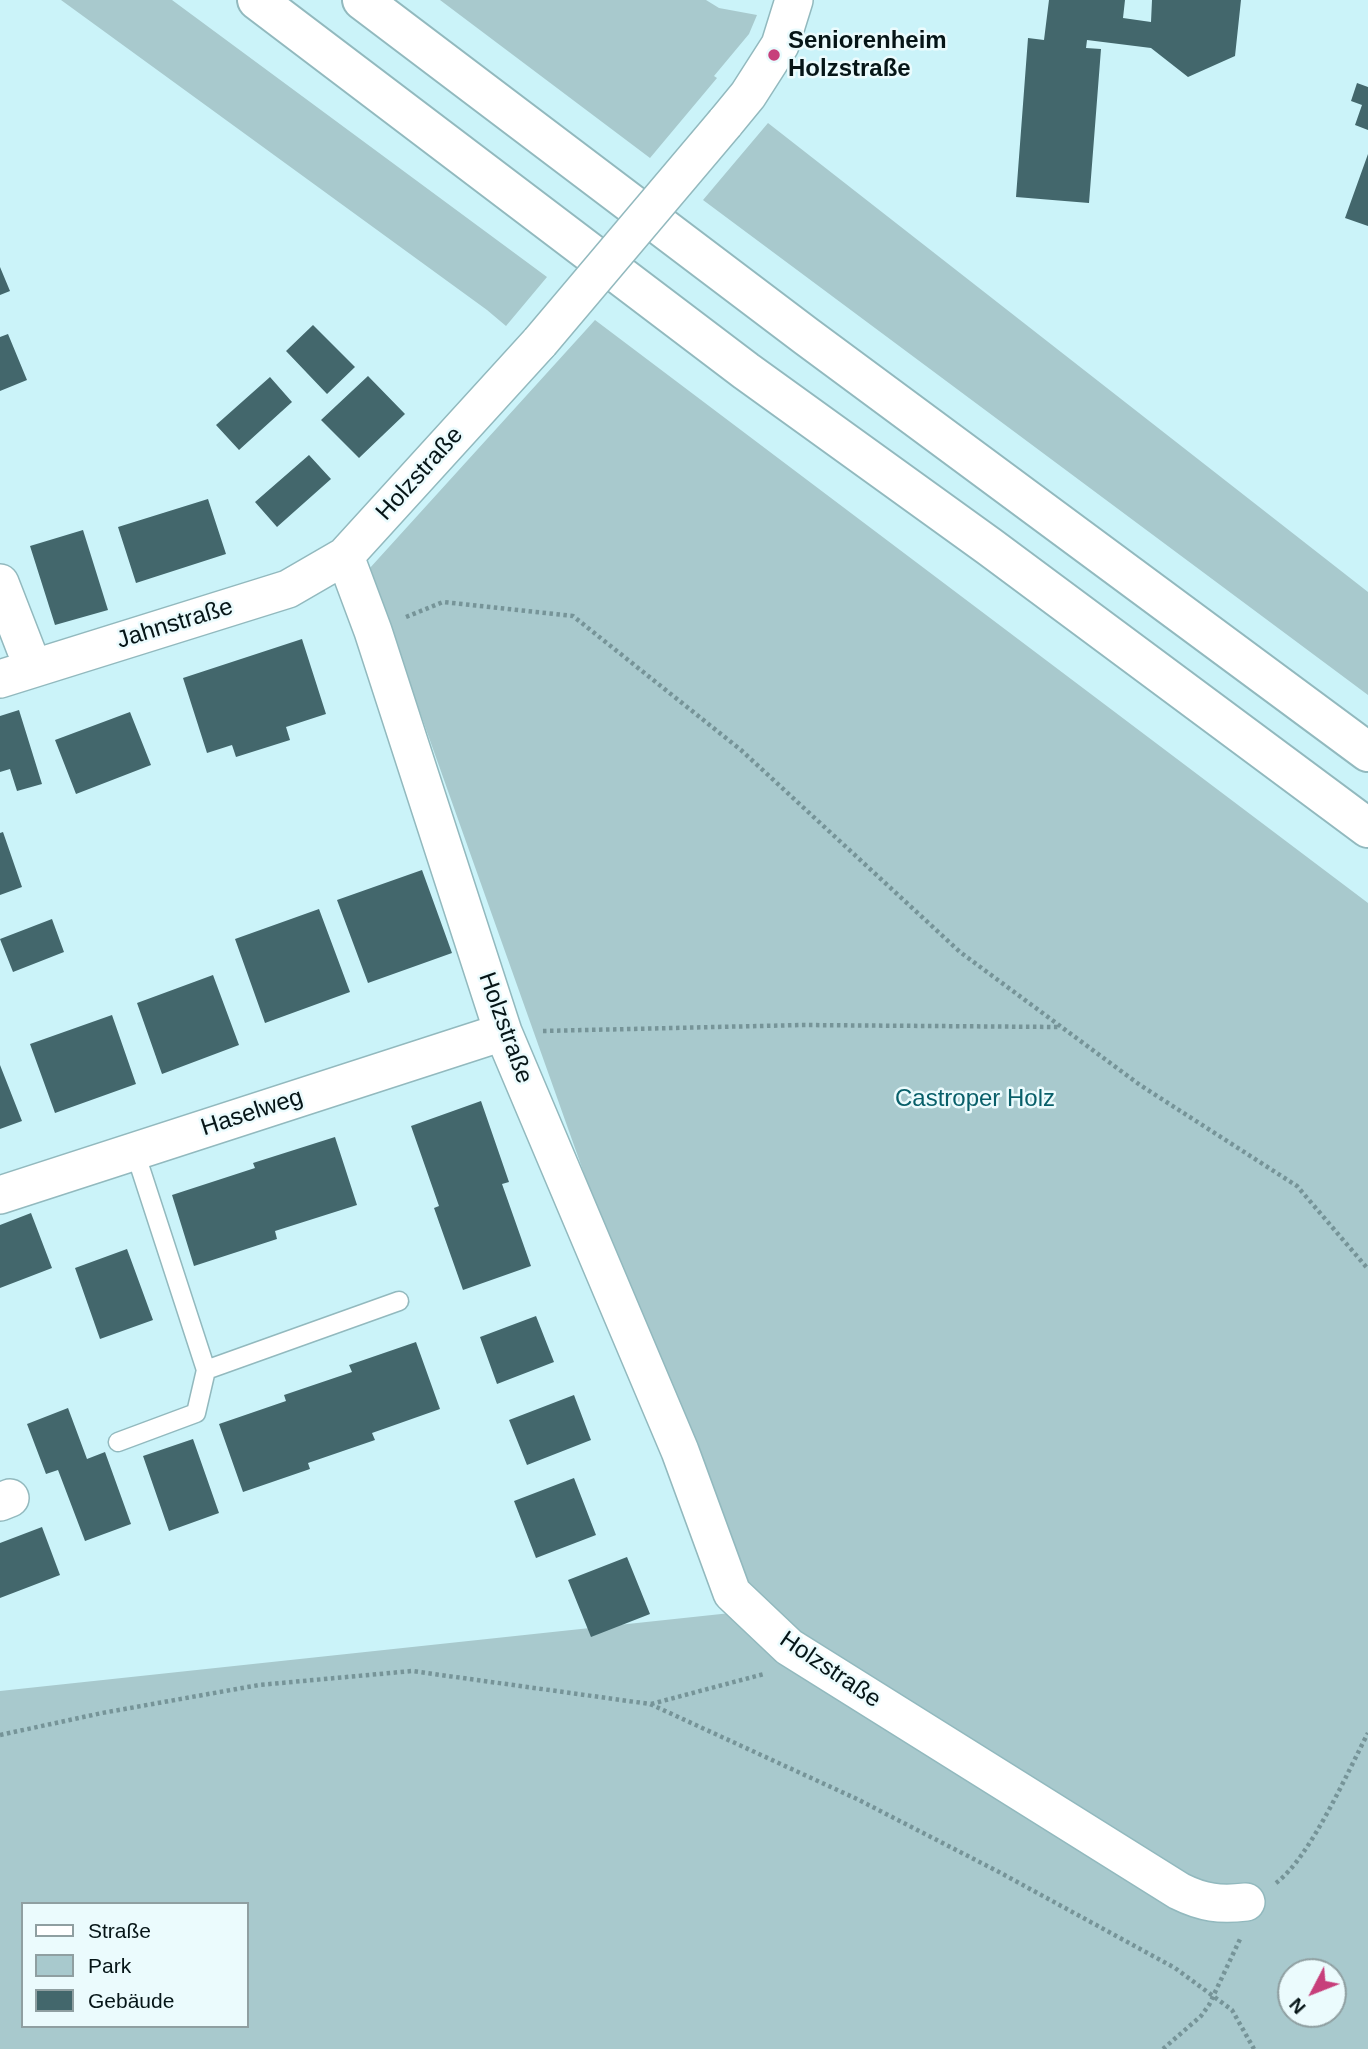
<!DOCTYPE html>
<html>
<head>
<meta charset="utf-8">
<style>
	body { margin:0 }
	#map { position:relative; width:1368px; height:2049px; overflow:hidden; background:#cbf3f9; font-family:Helvetica,sans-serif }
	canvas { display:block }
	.legend { position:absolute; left:21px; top:1902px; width:228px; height:126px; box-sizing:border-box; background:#ebfbfd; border:2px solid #8f9fa1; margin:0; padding:9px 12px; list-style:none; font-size:21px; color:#061517 }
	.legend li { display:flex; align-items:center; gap:14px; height:35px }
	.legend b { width:35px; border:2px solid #8f9fa1 }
	.north { position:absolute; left:1277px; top:1958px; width:70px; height:70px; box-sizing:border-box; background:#ebfbfd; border:2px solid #8f9fa1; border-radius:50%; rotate:228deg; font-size:19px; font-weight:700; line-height:28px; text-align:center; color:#061517 }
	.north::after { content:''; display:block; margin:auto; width:24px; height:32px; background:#c73f7b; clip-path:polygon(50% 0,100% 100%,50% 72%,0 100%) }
</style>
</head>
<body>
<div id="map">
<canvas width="1368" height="2049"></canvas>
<ul class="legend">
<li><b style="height:9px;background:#fff"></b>Straße</li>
<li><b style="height:19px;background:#a8c9cd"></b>Park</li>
<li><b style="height:19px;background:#43676c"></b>Gebäude</li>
</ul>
<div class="north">N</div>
</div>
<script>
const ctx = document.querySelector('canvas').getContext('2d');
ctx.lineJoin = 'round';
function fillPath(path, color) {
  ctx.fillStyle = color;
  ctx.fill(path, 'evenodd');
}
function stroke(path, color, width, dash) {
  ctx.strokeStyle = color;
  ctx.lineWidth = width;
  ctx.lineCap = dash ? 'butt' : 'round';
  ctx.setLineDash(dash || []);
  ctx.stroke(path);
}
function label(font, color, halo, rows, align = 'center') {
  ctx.font = font + ' Helvetica,sans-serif';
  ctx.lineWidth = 5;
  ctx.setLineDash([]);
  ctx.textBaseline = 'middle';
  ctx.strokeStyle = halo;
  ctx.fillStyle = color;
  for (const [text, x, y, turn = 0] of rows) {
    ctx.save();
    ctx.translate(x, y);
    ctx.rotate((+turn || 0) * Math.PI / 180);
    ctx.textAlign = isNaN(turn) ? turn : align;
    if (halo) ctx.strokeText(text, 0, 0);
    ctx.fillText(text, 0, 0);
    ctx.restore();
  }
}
fillPath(new Path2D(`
	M61,0H172L547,277L506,326L487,310Z
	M440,0H706L719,8L757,15L749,34L714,76L717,78L650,158Z
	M768,123L1368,592V695L703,200Z
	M595,320L1368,903V2049H0V1691L740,1612L369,569ZM23,1904H247V2026H23ZM1291,1972H1333V2014H1291Z`), '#a8c9cd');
fillPath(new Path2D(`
	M1049,0H1125L1123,18L1151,22L1152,0H1241L1235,56L1188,77L1151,48L1087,40L1086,48L1101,49L1089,203L1016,197L1028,38L1044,40Z
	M1357,83L1368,87V130L1355,125L1362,105L1351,101Z
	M1368,154V226L1345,218Z
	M0,267L10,291L0,295Z
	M313,325L355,367L327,394L286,351Z
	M8,334L27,380L0,391V337Z
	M368,376L405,414L359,458L321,420Z
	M270,377L292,402L239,450L216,425Z
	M309,455L331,479L277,527L255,502Z
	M208,499L226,554L136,583L118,527Z
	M83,530L108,610L55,625L30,546Z
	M302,639L326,714L286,727L290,740L236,757L232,745L207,753L183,678Z
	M19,710L42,784L17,791L10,769L0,772V716Z
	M130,712L151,765L76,794L55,740Z
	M3,832L22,887L0,895V833Z
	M422,870L452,953L368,983L337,900Z
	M319,909L350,992L265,1023L235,939Z
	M52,919L64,952L13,972L0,939Z
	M213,975L239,1045L162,1074L137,1003Z
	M112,1015L136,1084L55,1113L30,1044Z
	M0,1065L22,1121L0,1129Z
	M481,1101L509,1182L502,1184L531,1266L463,1290L434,1208L439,1206L411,1126Z
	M335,1137L357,1205L275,1231L277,1239L194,1266L172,1195L255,1168L253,1163Z
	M31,1213L52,1268L0,1288V1225Z
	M127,1249L153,1320L100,1339L75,1268Z
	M536,1316L554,1362L497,1384L480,1337Z
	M416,1342L440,1409L372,1433L375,1440L308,1463L310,1469L243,1492L219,1424L286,1401L284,1395L352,1372L349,1365Z
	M574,1395L591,1440L527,1465L509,1420Z
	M68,1408L87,1459L105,1452L131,1524L85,1541L58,1470L46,1474L27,1424Z
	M193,1439L219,1513L169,1531L143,1456Z
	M574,1478L596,1535L536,1558L514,1501Z
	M42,1527L60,1575L0,1598V1543Z
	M627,1557L650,1614L591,1637L568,1580Z`), '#43676c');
const service = new Path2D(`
	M135,1152L206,1370L399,1301
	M118,1442L196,1413L206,1370`);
const minor = new Path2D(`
	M725,123L748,95L780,45L794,0
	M345,556L373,631L503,1032L680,1451L732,1593L789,1647L1179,1891C1203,1903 1220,1905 1246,1902
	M0,583L33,668
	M0,679L288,589L345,556L540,342
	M0,1195L503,1032
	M0,1502L10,1498`);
const motorway = new Path2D(`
	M257,0L746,371L990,547L1368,828
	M362,0L806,336L1368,752`);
stroke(service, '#92b9be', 21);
stroke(minor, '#92b9be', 40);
stroke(motorway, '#92b9be', 42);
stroke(new Path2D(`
	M406,617L443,602L573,616L741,750L960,952L1140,1085L1297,1186L1368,1269
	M543,1031L802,1025L1059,1027
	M651,1704L764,1674
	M0,1735L102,1713L259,1685L412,1671L650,1704L857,1799L999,1872L1175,1968L1232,2010L1254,2049
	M1276,1883C1310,1858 1347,1773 1368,1733
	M1163,2049L1201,2016L1209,2005L1241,1937`), '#769498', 4.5, [3.5, 3.5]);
stroke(service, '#fff', 18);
stroke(minor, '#fff', 37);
stroke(motorway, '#fff', 38);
const minorBridge = new Path2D(`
	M540,342L725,123`);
stroke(minorBridge, '#92b9be', 40, []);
stroke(minorBridge, '#fff', 37);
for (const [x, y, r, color] of [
	[774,55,7,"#c73f7b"]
]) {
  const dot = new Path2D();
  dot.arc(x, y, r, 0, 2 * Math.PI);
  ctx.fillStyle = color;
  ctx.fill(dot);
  stroke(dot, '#ebfbfd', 2.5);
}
label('bold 24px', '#061517', '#ebfbfd', [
	["Seniorenheim",788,41],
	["Holzstraße",788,69]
], 'left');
label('24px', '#061517', '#ebfbfd', [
	["Holzstraße",420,474,-48],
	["Jahnstraße",175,624,-17],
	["Holzstraße",505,1028,70],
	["Haselweg",252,1113,-18],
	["Holzstraße",830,1670,34]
]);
label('24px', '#085f69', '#ebfbfd', [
	["Castroper Holz",975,1099]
]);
</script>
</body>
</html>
